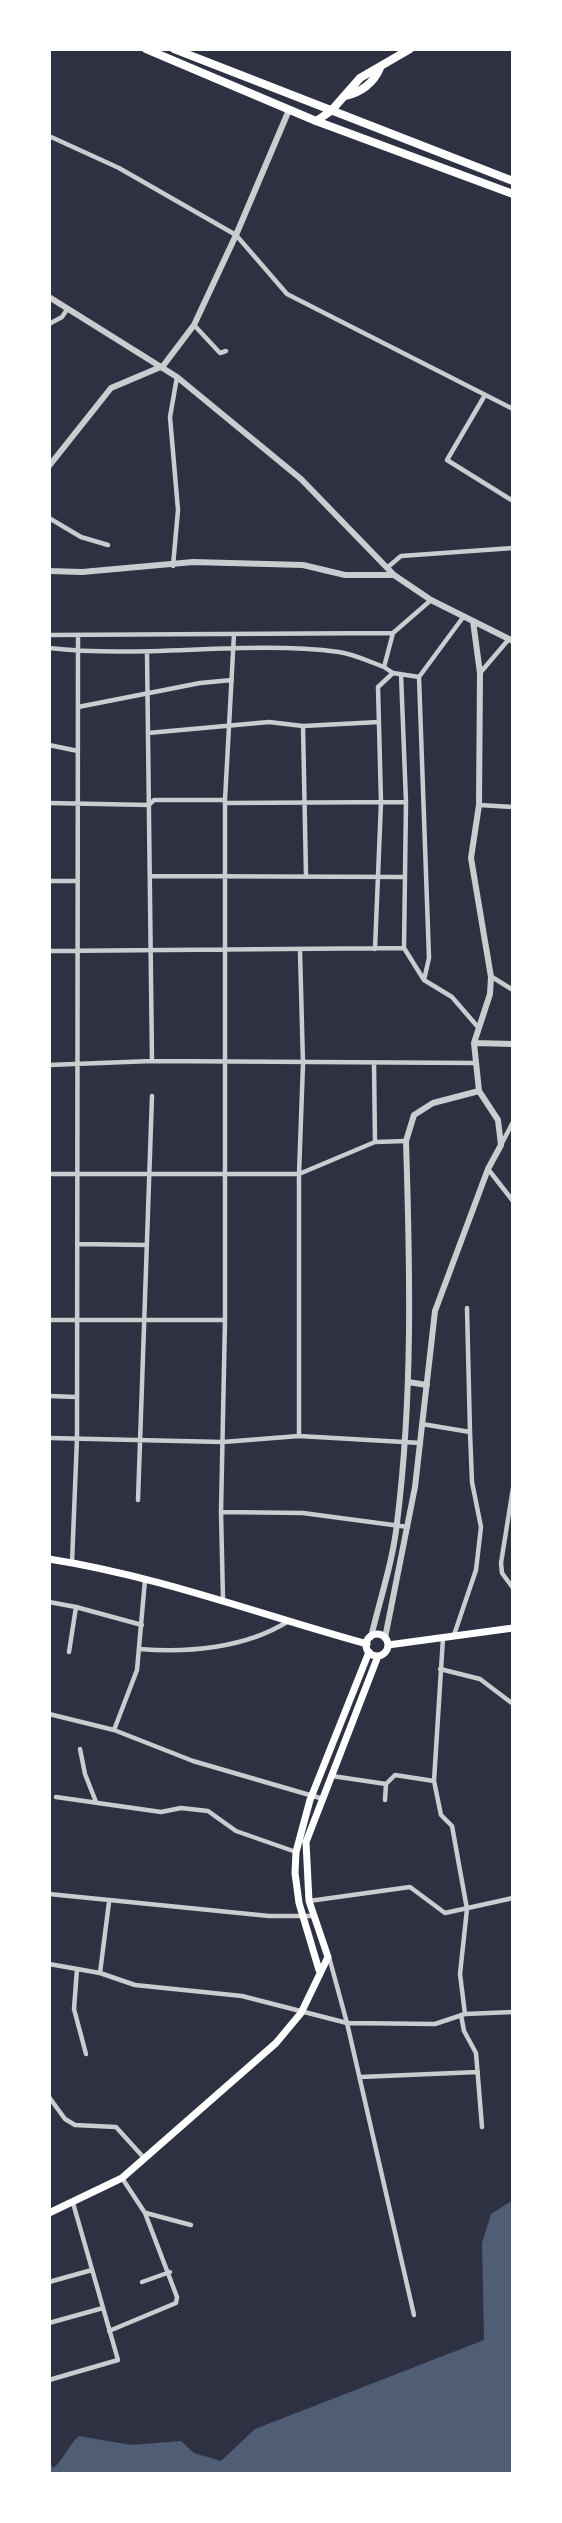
<!DOCTYPE html>
<html>
<head>
<meta charset="utf-8">
<style>
	body { margin:0 }
	#map { position:relative; width:562px; height:2523px; overflow:hidden; background:#2d3142; font-family:"Golos Text",sans-serif }
	canvas { display:block }
	.frame { position:absolute; inset:0; border:51px solid #fff; pointer-events:none }
</style>
</head>
<body>
<div id="map">
<canvas width="562" height="2523"></canvas>
<div class="frame"></div>
</div>
<script>
const ctx = document.querySelector('canvas').getContext('2d');
ctx.lineJoin = 'round';
function fillPath(path, color) {
  ctx.fillStyle = color;
  ctx.fill(path, 'evenodd');
}
function stroke(path, color, width, dash) {
  ctx.strokeStyle = color;
  ctx.lineWidth = width;
  ctx.lineCap = dash ? 'butt' : 'round';
  ctx.setLineDash(dash || []);
  ctx.stroke(path);
}
fillPath(new Path2D(`
	M513,2200V2474H49V2461L53,2468C65,2459 67,2446 79,2436L131,2445L181,2441L194,2453L221,2461L255,2429L484,2340L482,2243L491,2214Z`), '#4f5d75');
stroke(new Path2D(`
	M49,136L119,168L236,235L287,294L513,409
	M49,324L62,317L68,308
	M194,325L220,353L226,351
	M485,395L447,460L513,501
	M49,518L81,537L108,545
	M173,566L178,510L170,417L177,377
	M388,567L401,556L513,548
	M393,633L384,667L393,673L419,677
	M49,635L393,633L431,600
	M49,648C145,659 243,640 339,652C354,654 370,662 384,667
	M147,653L152,1061
	M480,673L509,639
	M401,674L406,802L404,948L424,980L452,997L477,1026
	M78,707L200,683L232,680
	M303,726L306,875
	M148,733L269,722L303,726L379,722
	M49,745L78,751
	M49,803L149,805L154,800H225
	M225,803L406,802
	M479,805L513,807
	M150,876L405,877
	M49,881H78
	M375,949L381,802L378,687L393,673
	M49,951L404,948
	M492,977L513,990
	M424,980L429,958L419,677L464,616
	M374,1063L375,1142
	M49,1065L152,1061L476,1063
	M501,1145L513,1122
	M488,1169L513,1201
	M49,1174H299L375,1142L406,1141
	M77,1244L147,1245
	M467,1308L470,1432
	M49,1320H225
	M49,1396L77,1397
	M422,1424L470,1432L472,1482L481,1527L476,1570L454,1635
	M299,1436V1174L303,1064L300,951
	M49,1438L223,1442L299,1436L421,1443
	M513,1488L501,1563L502,1573L513,1588
	M138,1500L152,1096
	M221,1512L303,1513L408,1527
	M72,1563L77,1438L78,635
	M223,1599L221,1512L225,1320V800L234,634
	M49,1602L76,1607
	M443,1638L434,1781L441,1815L452,1826L467,1909L460,1974L465,2014
	M140,1649C188,1653 245,1648 287,1622
	M69,1652L76,1607L142,1625
	M440,1669L480,1679L513,1704
	M49,1714L114,1730L193,1761L320,1798
	M114,1730L137,1670L145,1580
	M80,1749L85,1774L96,1802
	M332,1776L386,1784
	M56,1797L161,1812L181,1808L208,1811L236,1831L296,1852
	M385,1800L386,1784L395,1775L434,1781
	M49,1894L269,1916H315
	M309,1901L410,1887L445,1913L513,1898
	M329,1957L347,2023L414,2315
	M49,1964L100,1973L135,1985L242,1996L347,2023L435,2024L465,2014L513,2012
	M77,1969L74,2009L86,2054
	M100,1973L109,1902
	M461,2015L464,2031L476,2053L482,2127
	M360,2077L478,2072
	M49,2097L65,2119L75,2125L116,2127L145,2159
	M146,2213L191,2225
	M49,2282L92,2270
	M142,2282L170,2272
	M49,2323L103,2308
	M109,2331L176,2303L177,2297L145,2213L122,2178
	M49,2380L118,2360L73,2203`), '#caccd0', 4.5);
stroke(new Path2D(`
	M49,297L177,377L301,479L394,575L431,600L513,641
	M49,466L111,388L163,366L194,325L236,235L289,110
	M49,571L82,572L193,562L303,565L345,575H394
	M474,1043L513,1044
	M408,1382L427,1385
	M371,1637C380,1599 393,1561 397,1523C413,1395 410,1269 406,1141L414,1115L433,1103L479,1091
	M385,1638L415,1487L435,1311L488,1169L501,1145L498,1120L479,1091L474,1043L490,994L491,977L471,858L479,805L480,673L473,621`), '#caccd0', 6);
stroke(new Path2D(`
	M49,1559C158,1576 261,1615 367,1644
	M366 1645a11 11 0 1 1 22 0a11 11 0 1 1-22 0Z
	M388,1645L513,1628
	M319,1970L299,1903L295,1873L296,1852L310,1800L369,1652
	M49,2213L122,2178L276,2043L301,2013L328,1957L309,1901L306,1842L378,1656`), '#fff', 7);
stroke(new Path2D(`
	M146,49L316,121L513,194
	M174,49L513,181
	M345,96C360,93 374,83 380,68
	M316,121L331,111L360,78L410,49`), '#fff', 8);
</script>
</body>
</html>
